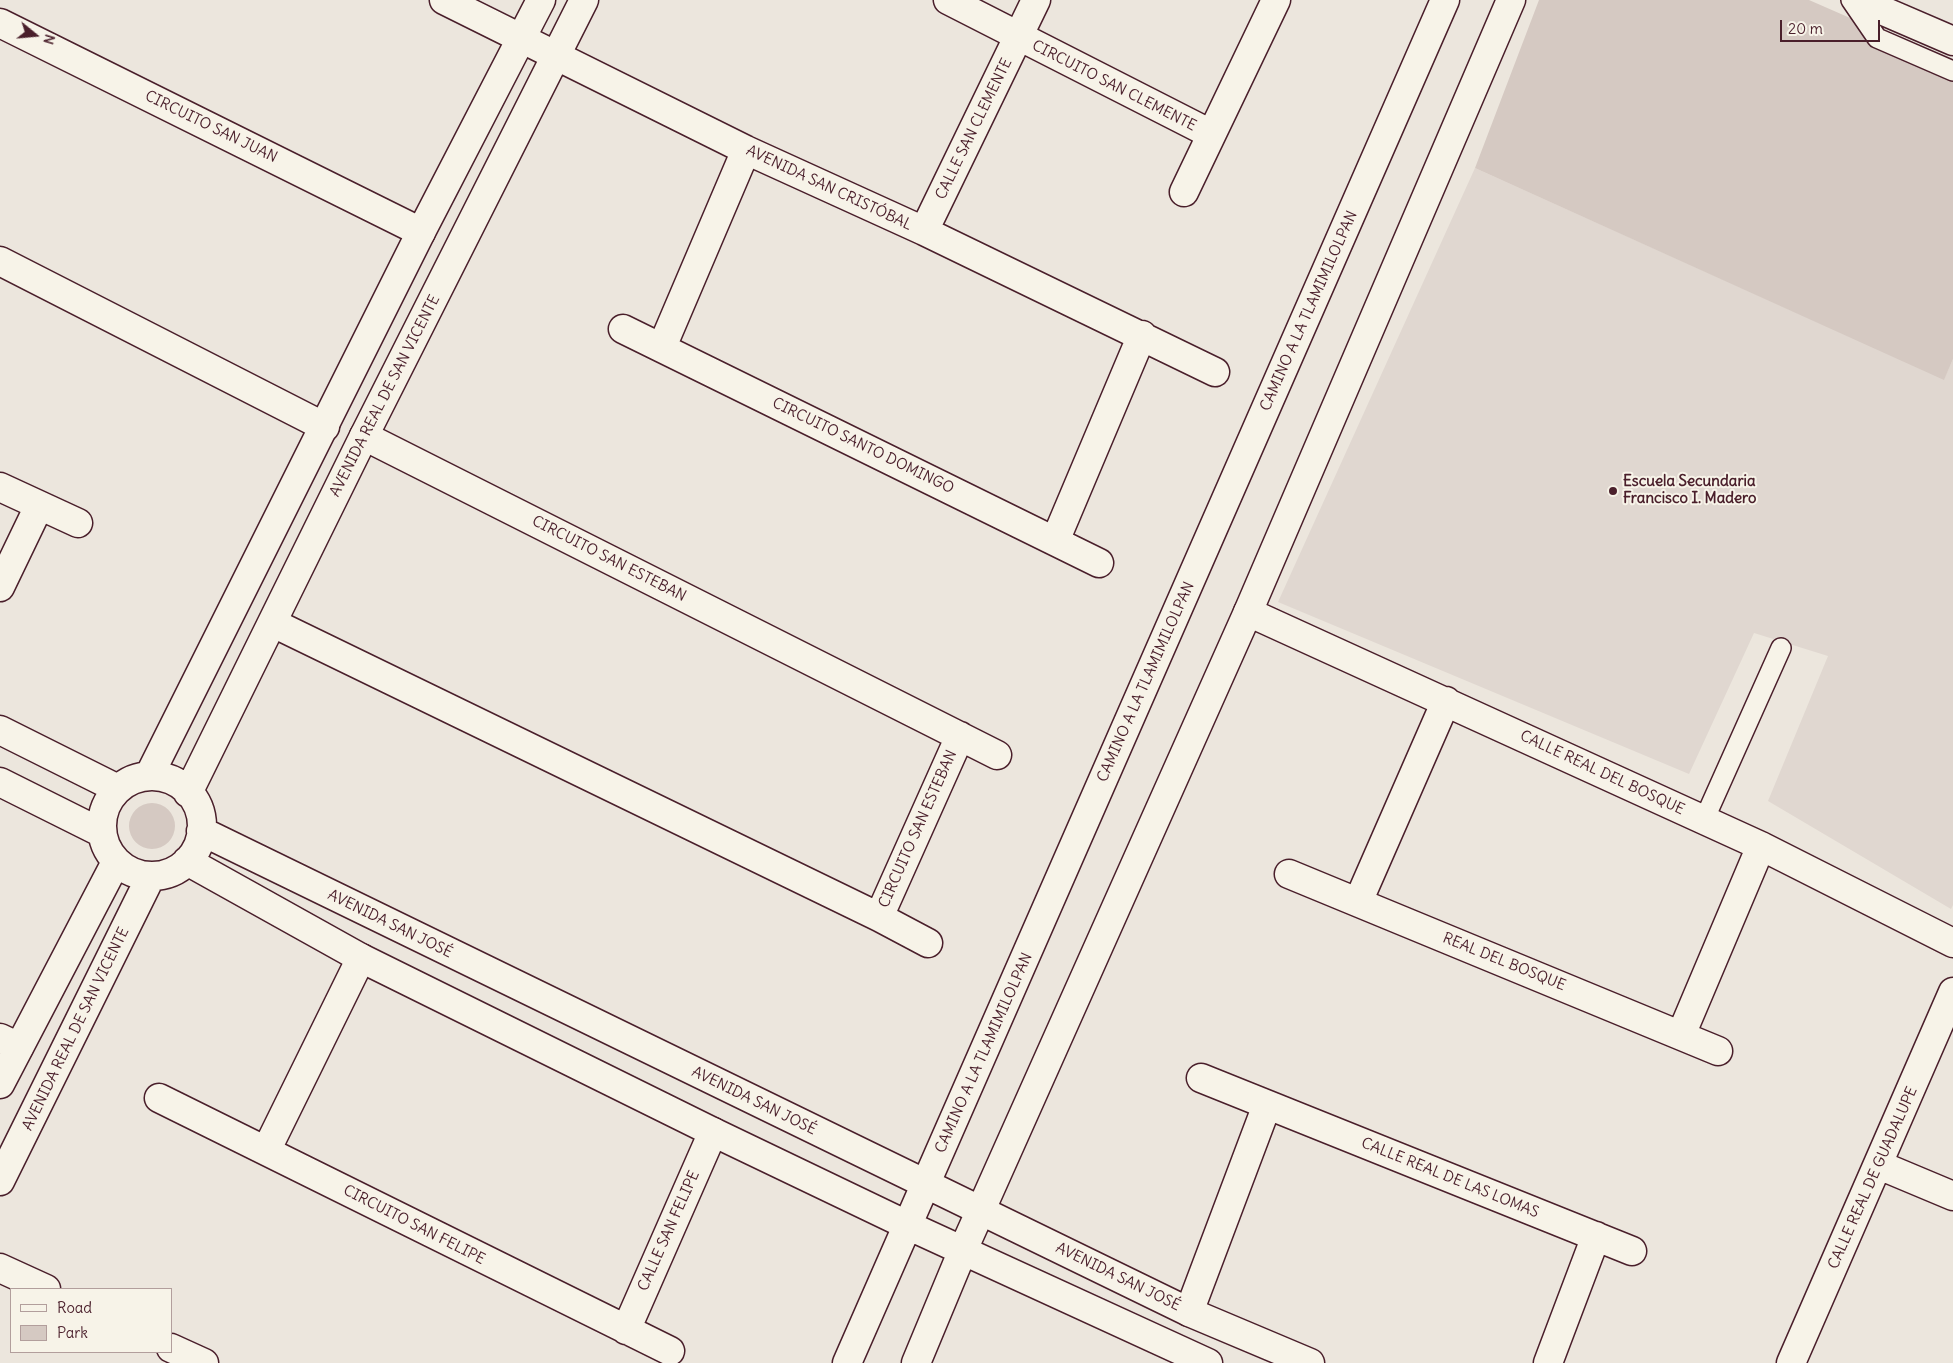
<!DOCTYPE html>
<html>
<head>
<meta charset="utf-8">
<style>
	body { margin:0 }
	#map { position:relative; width:1953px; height:1363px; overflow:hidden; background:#ece6dd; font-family:Delius,sans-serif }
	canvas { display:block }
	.legend { position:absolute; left:10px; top:1288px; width:162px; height:65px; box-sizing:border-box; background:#f7f3e8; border:1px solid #b29e9c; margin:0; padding:6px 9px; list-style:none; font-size:15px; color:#4a1f2b }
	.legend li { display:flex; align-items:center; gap:10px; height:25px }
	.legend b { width:25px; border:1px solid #b29e9c }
	.north { position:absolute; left:10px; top:10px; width:50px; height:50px; -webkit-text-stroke:4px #f7f3e8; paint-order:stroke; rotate:107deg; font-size:14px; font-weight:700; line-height:20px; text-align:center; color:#4a1f2b }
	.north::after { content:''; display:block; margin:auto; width:18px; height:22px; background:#4a1f2b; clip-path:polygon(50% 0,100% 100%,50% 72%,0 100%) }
	.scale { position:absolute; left:1780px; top:20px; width:100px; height:22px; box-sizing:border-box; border:2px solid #4a1f2b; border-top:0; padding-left:6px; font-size:15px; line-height:18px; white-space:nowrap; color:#4a1f2b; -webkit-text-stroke:4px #f7f3e8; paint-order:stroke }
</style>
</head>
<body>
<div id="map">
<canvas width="1953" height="1363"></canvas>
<ul class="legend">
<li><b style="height:6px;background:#f7f3e8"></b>Road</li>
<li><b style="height:14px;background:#d5c9c2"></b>Park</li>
</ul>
<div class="north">N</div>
<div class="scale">20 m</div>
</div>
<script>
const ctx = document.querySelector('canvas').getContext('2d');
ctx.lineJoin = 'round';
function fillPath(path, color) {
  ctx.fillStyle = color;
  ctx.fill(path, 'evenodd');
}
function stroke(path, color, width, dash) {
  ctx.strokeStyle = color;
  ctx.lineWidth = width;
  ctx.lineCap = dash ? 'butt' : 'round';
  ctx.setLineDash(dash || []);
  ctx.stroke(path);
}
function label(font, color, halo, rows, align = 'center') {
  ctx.font = font + ' Delius,sans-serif';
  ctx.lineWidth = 4;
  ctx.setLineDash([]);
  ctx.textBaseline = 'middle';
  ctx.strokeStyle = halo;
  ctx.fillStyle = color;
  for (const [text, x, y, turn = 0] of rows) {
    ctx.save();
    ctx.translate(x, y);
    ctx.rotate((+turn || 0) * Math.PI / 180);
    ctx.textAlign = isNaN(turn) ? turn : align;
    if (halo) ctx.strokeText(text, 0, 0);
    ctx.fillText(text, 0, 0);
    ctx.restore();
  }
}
fillPath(new Path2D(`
	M1475,168L1944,379L1953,359V905L1951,909L1768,801L1828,656L1754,633L1689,774L1278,602Z`), '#e0d7d0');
fillPath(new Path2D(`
	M1539,0H1809L1953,63V359L1944,380L1475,168Z
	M129 826a23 23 0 1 1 46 0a23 23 0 1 1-46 0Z`), '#d5c9c2');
const lane = new Path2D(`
	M1851,0L1877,38L1953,71
	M1704,820L1781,648`);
const street = new Path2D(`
	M444,0L746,150L924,231L1215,372
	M948,0L1211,134
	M1858,0L1953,41
	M0,23L421,232
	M1184,192L1276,0
	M924,231L1036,0
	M0,261L325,427
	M623,329L1099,563
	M662,347L746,150
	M364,436L997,755
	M0,487L78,523
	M1055,541L1142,335
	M0,587L39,506
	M1248,612L1761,846L1953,943
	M273,623L879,917L928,943
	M1289,874L1718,1051
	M1358,902L1446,701
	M879,917L960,736
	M1681,1035L1761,846
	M0,1038L19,1047
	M1201,1078L1632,1251
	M159,1098L670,1351
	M266,1151L361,958
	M1879,1165L1953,1196
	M0,1268L46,1289
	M1189,1312L1267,1105
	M626,1330L713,1132
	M171,1348L204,1363
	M1548,1363L1596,1236
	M1791,1363L1953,992`);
const secondary = new Path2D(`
	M0,730L118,789
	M149,776L421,232L541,0
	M102 826a50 50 0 1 1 100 0a50 50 0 1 1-100 0Z
	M0,782L102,833
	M188,793L364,436L584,0
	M201,831L1189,1312L1310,1363
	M187,861L361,958L713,1132L907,1225L1208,1363
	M0,1084L116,862
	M0,1181L151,876
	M847,1363L1445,0
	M916,1363L963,1250L1248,612L1511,0`);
stroke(lane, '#4a1f2b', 22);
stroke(street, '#4a1f2b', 31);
stroke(secondary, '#4a1f2b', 31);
stroke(lane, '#f7f3e8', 19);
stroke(street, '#f7f3e8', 28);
stroke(secondary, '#f7f3e8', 28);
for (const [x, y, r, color] of [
	[1613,491,5,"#4a1f2b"]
]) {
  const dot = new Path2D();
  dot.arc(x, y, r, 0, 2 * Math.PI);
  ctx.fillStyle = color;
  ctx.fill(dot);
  stroke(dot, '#f7f3e8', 2);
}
label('15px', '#4a1f2b', '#f7f3e8', [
	["CIRCUITO SAN CLEMENTE",1114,86,27],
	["CIRCUITO SAN JUAN",211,127,26],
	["CALLE SAN CLEMENTE",974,129,-64],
	["AVENIDA SAN CRISTÓBAL",829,188,25],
	["CAMINO A LA TLAMIMILOLPAN",1309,311,-66],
	["AVENIDA REAL DE SAN VICENTE",385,396,-63],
	["CIRCUITO SANTO DOMINGO",863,446,26],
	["CIRCUITO SAN ESTEBAN",609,559,27],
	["CAMINO A LA TLAMIMILOLPAN",1146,682,-66],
	["CALLE REAL DEL BOSQUE",1602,773,25],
	["CIRCUITO SAN ESTEBAN",918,829,-66],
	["AVENIDA SAN JOSÉ",390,924,26],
	["REAL DEL BOSQUE",1504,962,22],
	["AVENIDA REAL DE SAN VICENTE",76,1029,-64],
	["CAMINO A LA TLAMIMILOLPAN",984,1053,-66],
	["AVENIDA SAN JOSÉ",754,1101,26],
	["CALLE REAL DE LAS LOMAS",1450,1178,22],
	["CALLE REAL DE GUADALUPE",1873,1178,-66],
	["CIRCUITO SAN FELIPE",414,1225,27],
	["CALLE SAN FELIPE",669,1231,-66],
	["AVENIDA SAN JOSÉ",1118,1277,26]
]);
label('bold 15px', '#4a1f2b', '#f7f3e8', [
	["Escuela Secundaria",1623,482],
	["Francisco I. Madero",1623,499]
], 'left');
</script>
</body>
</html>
